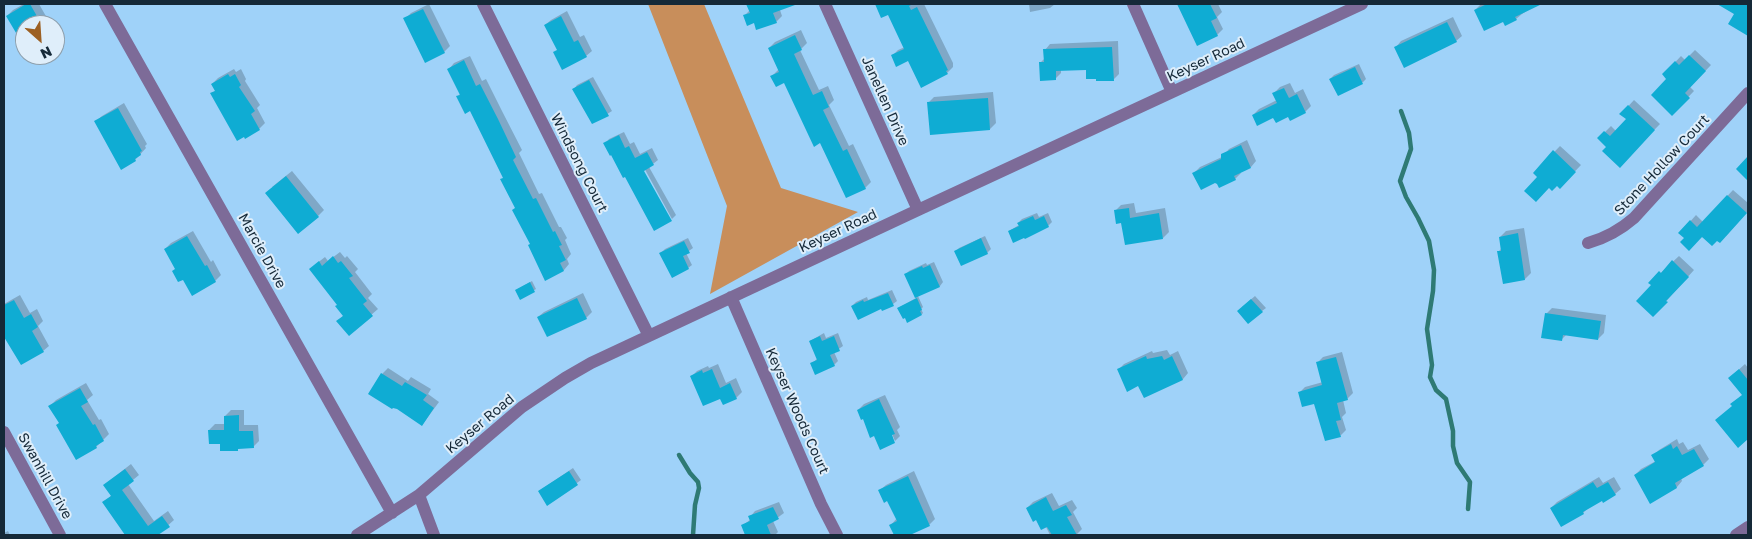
<!DOCTYPE html>
<html>
<head>
<meta charset="utf-8">
<style>
	body { margin:0 }
	#map { position:relative; width:1752px; height:539px; overflow:hidden; background:#9fd2f9; font-family:"Golos Text",sans-serif }
	canvas { display:block }
	.frame { position:absolute; inset:0; border:5px solid #152938; pointer-events:none }
	.north { position:absolute; left:15px; top:15px; width:50px; height:50px; box-sizing:border-box; background:#dfeefa; border:1px solid #8e9fac; border-radius:50%; rotate:154deg; font-size:14px; font-weight:700; line-height:20px; text-align:center; color:#152938 }
	.north::after { content:''; display:block; margin:auto; width:18px; height:22px; background:#9c6023; clip-path:polygon(50% 0,100% 100%,50% 72%,0 100%) }
</style>
</head>
<body>
<div id="map">
<canvas width="1752" height="539"></canvas>
<div class="frame"></div>
<div class="north">N</div>
</div>
<script>
const ctx = document.querySelector('canvas').getContext('2d');
ctx.lineJoin = 'round';
function fillPath(path, color) {
  ctx.fillStyle = color;
  ctx.fill(path, 'evenodd');
}
function stroke(path, color, width, dash) {
  ctx.strokeStyle = color;
  ctx.lineWidth = width;
  ctx.lineCap = dash ? 'butt' : 'round';
  ctx.setLineDash(dash || []);
  ctx.stroke(path);
}
function label(font, color, halo, rows, align = 'center') {
  ctx.font = font + ' "Golos Text",sans-serif';
  ctx.lineWidth = 4;
  ctx.setLineDash([]);
  ctx.textBaseline = 'middle';
  ctx.strokeStyle = halo;
  ctx.fillStyle = color;
  for (const [text, x, y, turn = 0] of rows) {
    ctx.save();
    ctx.translate(x, y);
    ctx.rotate((+turn || 0) * Math.PI / 180);
    ctx.textAlign = isNaN(turn) ? turn : align;
    if (halo) ctx.strokeText(text, 0, 0);
    ctx.fillText(text, 0, 0);
    ctx.restore();
  }
}
fillPath(new Path2D(`
	M648,4H704L781,188L858,212L710,294L727,206Z`), '#c88e5b');
fillPath(new Path2D(`
	M24,4H39L51,25H25V45L7,16L13,10Z
	M429,4L450,46L444,52L405,19L411,13Z
	M748,4H786L780,10L782,16L776,22H754L745,15L750,10Z
	M876,4H924L953,63V67L947,73L921,86L909,59L892,56L898,50L905,47L889,13L882,16Z
	M1029,4H1055L1050,8L1030,12Z
	M1179,4H1218L1222,12L1217,17L1223,29L1217,35L1197,44Z
	M1481,4H1538L1522,14L1516,19L1503,20L1475,10Z
	M567,11L580,37L584,35L592,51L586,56L558,50L545,25L551,20Z
	M1453,17L1462,36L1456,41L1396,47L1401,41Z
	M801,30L807,43L800,50L819,90L828,86L834,100L829,105L849,146L853,144L871,182L865,188L821,142L785,81L772,76L779,69L769,48L775,42Z
	M55,31L59,39L55,43Z
	M1118,41L1119,74L1113,80L1087,69L1061,70V73L1055,79L1040,63L1045,58V50L1050,44Z
	M1695,50L1711,65L1690,87L1694,91L1672,114L1668,79L1664,74L1681,56L1685,60Z
	M470,56L482,81L486,79L503,113L522,150L519,153L539,194L542,193L559,227H561L567,238L565,240L571,254L567,259L569,264L564,270L545,279L504,177L470,110L457,97L461,93L449,69L454,63Z
	M1359,64L1366,79L1363,82L1338,95L1330,79L1334,75Z
	M234,69L236,72L241,69L246,79L245,81L260,105L257,108L265,123L259,129L212,94L216,90L212,84L218,78Z
	M593,77L612,111L593,123L574,89L577,85Z
	M1290,83L1295,93L1303,89L1311,106L1305,112L1274,116L1253,115L1259,109L1277,100L1274,93L1280,87Z
	M993,92L996,123L990,129L928,103L934,97Z
	M1634,100L1660,124L1619,166L1608,147L1599,138L1611,126L1616,131L1627,119L1621,114Z
	M124,103L147,144L145,146L146,148L135,160L96,121L102,116Z
	M624,132L630,144L634,142L640,154L652,148L658,160L649,167L676,215L672,219L642,164L626,176L605,144L609,139Z
	M1247,140L1256,161L1251,167L1240,172L1241,173L1235,179L1218,183L1194,173L1200,167L1222,157L1229,149Z
	M1560,146L1581,165L1560,187L1539,177L1534,173Z
	M292,171L324,210L318,216L272,187Z
	M1733,190L1748,203V211L1726,236L1685,238L1680,233L1696,215L1703,222Z
	M1134,203L1136,213L1165,208L1169,232L1163,238L1123,222L1115,211L1121,205Z
	M1037,213L1039,217L1048,213L1052,222L1048,226L1009,231L1019,225L1018,223L1022,219Z
	M1524,228L1531,273L1525,279L1504,283L1498,252L1502,248L1500,237L1506,231Z
	M193,231L211,262L213,260L221,275L215,281L176,268L165,249L171,243Z
	M985,236L991,249L987,253L955,252L959,248Z
	M688,238L693,248L686,253L692,265L688,268L661,253L665,249Z
	M340,252L345,258L347,256L358,269L355,272L372,294L368,298L378,309L349,334L338,321L344,315L316,264L325,257L328,261Z
	M1679,256L1694,270L1653,316L1652,285L1650,283Z
	M934,262L943,282L940,286L918,296L923,307L921,309L923,313L922,314L898,308L916,298L906,274L909,271L926,263L927,265Z
	M532,281L536,289L520,298L516,290Z
	M892,290L897,301L893,304L882,308L852,306L856,302L867,297L868,300Z
	M583,293L592,312L586,318L538,317L544,312Z
	M20,295L30,313L37,309L43,321L38,326L49,346L43,351L21,364L4,334V304Z
	M1255,296L1266,308L1262,311L1242,307Z
	M1552,308L1606,315L1604,333L1598,339L1567,334L1561,340L1546,314Z
	M824,333L826,338L838,333L843,346L834,352L838,361L834,365L815,373L811,364L818,358L810,341Z
	M1167,350L1170,355L1178,351L1188,373L1183,379L1144,397L1139,385L1118,370L1124,364L1152,351L1153,353Z
	M1342,352L1353,393L1347,399L1343,400L1346,413L1342,417L1346,430L1340,436L1315,402L1299,393L1305,387L1323,382L1317,363L1323,357Z
	M718,364L726,383L736,378L742,392L736,398L721,397L691,377L697,371L708,366L709,368Z
	M1745,364L1748,368V437L1738,446L1733,405L1743,395L1735,373Z
	M388,368L408,381L411,377L431,389L428,394L439,402L422,425L398,408L369,393L382,374Z
	M86,383L93,395L87,400L99,420L101,419L109,434L96,447L60,423L50,406L56,400Z
	M885,395L900,427L897,430L900,436L895,441L890,429L894,442L874,435L858,410L864,404Z
	M231,410H244V425H258L259,441L253,447H240L237,450L221,443L209,430L215,424H226L225,416Z
	M1677,439L1679,444L1683,442L1688,450L1700,444L1709,459L1703,465L1681,478L1682,481L1677,487L1650,502L1635,475L1641,469L1656,461L1653,456L1659,450Z
	M131,464L139,475L128,484L154,521L168,511L174,520L157,535H127L104,502L112,495L104,485Z
	M573,468L581,480L548,504L539,491Z
	M914,471L935,519L929,525L908,535H896L891,525L897,518L888,499L880,490L886,485Z
	M1599,477L1603,483L1614,477L1621,489L1615,494L1602,499L1589,507L1583,513L1551,508L1557,502Z
	M1052,493L1059,506L1072,500L1077,508L1073,512L1082,529L1076,535H1050L1046,527L1027,508L1033,502Z
	M779,502L784,513L773,521L778,532L775,535H746L742,526L751,519L750,517L755,511Z
	M8,531L10,535H4V533Z`), '#0003');
stroke(new Path2D(`
	M1401,111L1409,133L1411,149L1400,181L1406,197L1418,218L1429,241L1434,270L1433,291L1427,329L1432,365L1430,377L1436,390L1446,399L1453,431V446L1457,463L1470,482L1468,509
	M679,455L690,473L698,482L699,488L695,505L693,535`), '#2e7a74', 4.5);
fillPath(new Path2D(`
	M26,4H30L42,25H25V48L6,16Z
	M746,4H795V5L773,13L777,23L756,30L754,23L747,26L743,15L750,13Z
	M875,4H913L909,6L911,10L917,7L948,70L946,71L948,74L921,88L908,61L896,67L891,55L904,49L888,15L881,18Z
	M1177,4H1210L1217,18L1211,21L1218,36L1197,46Z
	M1487,4H1542L1515,17L1517,20L1505,26L1503,22L1484,31L1474,10Z
	M1717,4H1748V36L1728,24L1734,14Z
	M423,9L445,53L425,63L403,18Z
	M561,16L574,42L578,40L587,57L562,70L553,52L557,50L544,25Z
	M1447,22L1457,42L1404,68L1394,47Z
	M795,35L802,50L794,54L813,95L822,91L829,107L823,110L843,151L847,149L866,189L846,198L820,143L814,147L784,83L776,87L770,76L779,72L768,48Z
	M1112,47L1114,81H1096V79H1086V70L1056,71V80L1040,81L1039,62H1044L1043,49Z
	M1689,55L1706,71L1685,93L1690,98L1672,116L1651,95L1666,79L1662,74L1675,61L1679,65Z
	M464,60L476,86L480,84L498,119L516,157L513,160L533,199L536,198L553,232L555,231L562,245L559,246L566,260L560,263L564,271L545,281L528,245L530,244L512,210L515,208L500,179L503,178L470,111L465,114L456,96L460,95L447,69Z
	M1355,67L1363,84L1338,96L1329,79Z
	M228,74L230,77L235,74L241,85L239,87L255,111L251,114L260,130L245,139L244,137L237,141L210,93L215,91L211,84Z
	M589,80L609,116L592,124L572,89Z
	M1284,88L1289,98L1297,94L1306,113L1290,121L1288,117L1276,123L1273,118L1257,126L1252,115L1277,103L1272,93Z
	M988,98L990,130L930,135L927,102Z
	M1628,105L1655,130L1620,168L1602,151L1606,147L1597,138L1604,131L1610,136L1626,119L1619,114Z
	M118,108L142,151L140,152L141,155L135,159L136,161L121,170L94,121Z
	M619,135L625,148L629,146L635,158L647,152L654,165L644,171L672,221L654,231L625,177L623,178L611,155L610,156L603,143Z
	M1241,145L1251,168L1234,176L1236,180L1219,188L1217,184L1215,183L1201,190L1192,173L1221,159V154Z
	M1553,150L1576,172L1560,189L1557,186L1552,191L1549,188L1536,202L1524,191L1537,177L1533,173Z
	M1748,156V181L1736,169Z
	M286,176L319,217L298,234L265,193Z
	M1727,195L1747,213L1720,243L1717,241L1712,246L1702,237L1689,251L1680,242L1684,238L1678,233L1690,220L1697,227Z
	M1129,208L1130,218L1159,213L1163,239L1125,245L1121,223L1116,224L1114,210Z
	M1033,216L1035,220L1044,216L1049,227L1025,239L1024,238L1013,243L1008,231L1019,226L1017,223Z
	M1518,233L1525,280L1503,284L1497,251H1501L1499,237Z
	M187,236L205,266L207,265L216,282L192,296L183,280L178,282L172,271L175,269L164,249Z
	M981,238L988,254L961,266L954,251Z
	M684,241L690,253L683,256L689,269L672,278L659,253Z
	M333,256L338,263L341,261L353,276L349,278L367,301L363,304L373,316L349,336L336,321L343,316L335,306L337,305L309,269L319,261L322,266Z
	M1672,260L1689,277L1666,301L1668,302L1653,317L1636,301L1651,285L1648,283L1659,271L1661,273Z
	M930,265L940,287L915,298L904,274L922,266L923,268Z
	M530,282L535,292L520,300L515,290Z
	M888,293L894,306L882,311L881,309L858,320L851,306L863,300L864,302Z
	M577,298L587,319L547,337L537,317Z
	M917,298L922,310L920,311L922,315L907,323L905,318L903,319L897,308Z
	M1251,299L1263,312L1248,324L1237,311Z
	M14,300L24,318L31,314L38,327L32,331L44,352L21,365L4,337V305Z
	M1545,313L1601,321L1598,340L1563,335L1562,341L1541,338Z
	M820,336L822,341L834,336L840,351L830,355L835,366L815,375L810,363L817,360L809,341Z
	M1146,356L1147,359L1162,356L1164,360L1172,356L1183,380L1144,398L1138,386L1127,392L1117,369Z
	M1336,357L1348,400L1337,403L1341,420L1336,421L1341,437L1325,441L1314,404L1302,407L1298,392L1322,385L1316,362Z
	M712,369L720,388L730,383L737,399L723,405L720,399L703,406L690,376L702,370L703,373Z
	M1739,369L1748,380V439L1738,448L1715,420L1732,406L1730,404L1742,395L1728,378Z
	M381,373L402,386L405,382L427,395L423,400L434,408L422,426L397,409L393,408L392,409L368,394Z
	M80,388L88,402L81,406L93,425L95,424L104,441L96,446L97,448L76,460L56,425L59,423L48,406Z
	M879,399L895,434L892,435L895,443L880,450L874,436L870,438L863,419L861,420L857,410Z
	M239,415V431H253L254,448L238,449V451H220V444H209L208,430H224V416Z
	M1671,444L1673,449L1677,446L1682,455L1694,449L1704,466L1675,483L1677,488L1650,504L1634,475L1655,462L1651,455Z
	M125,469L134,481L122,490L148,526L162,516L170,527L158,535H125L102,502L111,496L103,485Z
	M569,471L578,485L547,506L538,491Z
	M908,476L930,526L910,535H894L889,525L897,521L887,501L884,503L878,490Z
	M1593,482L1597,488L1608,482L1616,495L1603,503L1602,501L1583,512L1584,514L1561,527L1550,508Z
	M1046,497L1053,511L1066,505L1072,515L1067,517L1077,535H1052L1047,527L1041,530L1036,520L1033,522L1026,508Z
	M773,507L779,519L767,525L771,535H745L741,525L750,521L748,516Z`), '#0facd3');
stroke(new Path2D(`
	M105,4L392,513
	M483,4L649,336
	M825,4L918,210
	M1133,4L1172,92
	M1588,243C1606,238 1619,231 1634,218L1748,93
	M731,297L821,504L837,535
	M4,432L60,535
	M419,495L434,535
	M357,535L419,495L522,407L565,378L591,363L918,210L1362,4
	M1736,535L1748,527`), '#7d6b98', 12);
label('14px', '#152938', '#dfeefa', [
	["Keyser Road",1206,60,-25],
	["Janellen Drive",885,101,66],
	["Windsong Court",579,163,63],
	["Stone Hollow Court",1662,165,-47],
	["Keyser Road",838,231,-25],
	["Marcie Drive",262,251,61],
	["Keyser Woods Court",797,411,66],
	["Keyser Road",480,424,-40],
	["Swanhill Drive",45,476,61]
]);
</script>
</body>
</html>
